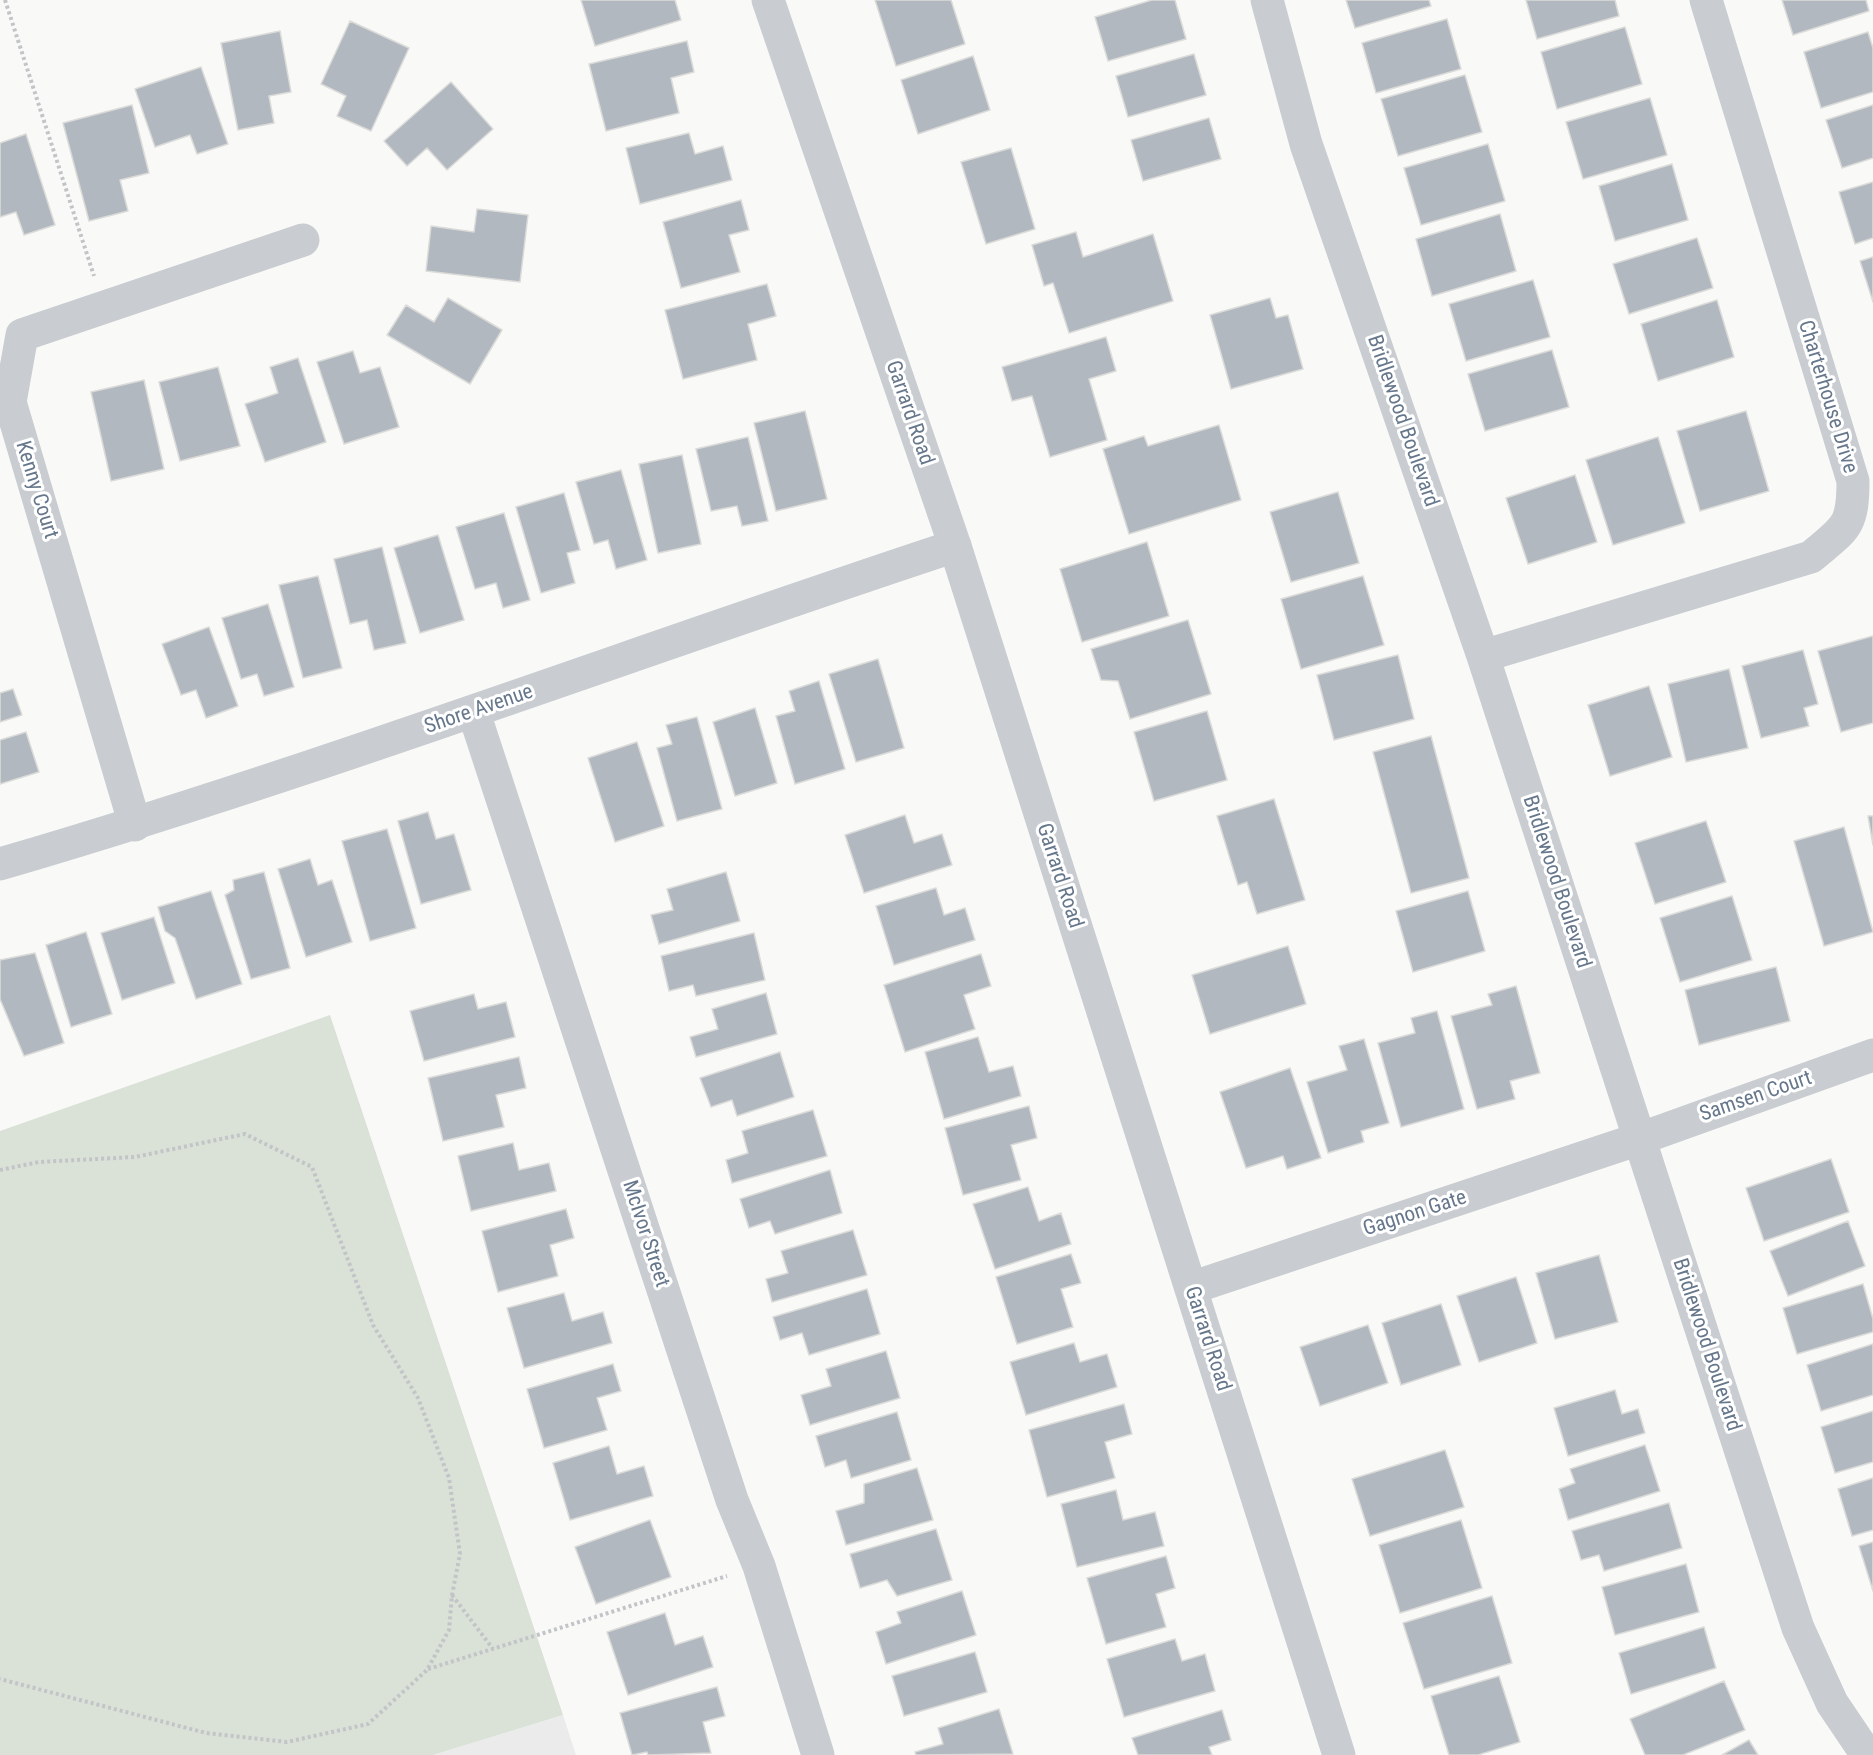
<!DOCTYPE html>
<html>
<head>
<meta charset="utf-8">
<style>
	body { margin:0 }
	canvas { display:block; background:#f9faf7 }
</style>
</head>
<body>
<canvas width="1873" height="1755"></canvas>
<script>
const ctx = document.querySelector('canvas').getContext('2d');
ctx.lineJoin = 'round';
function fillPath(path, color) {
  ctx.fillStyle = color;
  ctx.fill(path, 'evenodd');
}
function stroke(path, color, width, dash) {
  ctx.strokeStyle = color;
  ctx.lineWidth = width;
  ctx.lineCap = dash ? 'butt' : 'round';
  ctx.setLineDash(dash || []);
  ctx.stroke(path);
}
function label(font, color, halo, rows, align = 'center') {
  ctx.font = font + ' "Roboto Condensed",sans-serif';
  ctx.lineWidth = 6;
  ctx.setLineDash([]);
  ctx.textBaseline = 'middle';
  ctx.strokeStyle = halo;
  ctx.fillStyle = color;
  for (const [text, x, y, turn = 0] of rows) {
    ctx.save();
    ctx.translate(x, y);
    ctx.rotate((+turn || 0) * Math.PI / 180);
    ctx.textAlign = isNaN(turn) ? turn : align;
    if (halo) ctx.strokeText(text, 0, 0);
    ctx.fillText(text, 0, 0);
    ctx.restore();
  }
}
fillPath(new Path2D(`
	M563,1715L576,1755H433Z`), '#eaebea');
fillPath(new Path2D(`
	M330,1015L563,1715L433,1755H0V1131Z`), '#dae2d8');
const building = new Path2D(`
	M581,0H675L681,20L595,46Z
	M875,0H951L965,44L896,66Z
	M1152,0H1175L1186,39L1108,61L1095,17Z
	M1346,0H1429L1431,6L1355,28Z
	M1526,0H1615L1619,16L1537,39Z
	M1782,0H1866L1869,11L1793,35Z
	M1447,19L1461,69L1376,93L1362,43Z
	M350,21L409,48L371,131L337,116L346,96L321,84Z
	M1625,27L1642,84L1557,109L1541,52Z
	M280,31L291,92L269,96L274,123L238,130L221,43Z
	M1868,32L1873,48V92L1821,108L1804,52Z
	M687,41L694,72L671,78L679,113L606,131L589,64Z
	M1194,54L1206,95L1128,117L1116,76Z
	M973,56L990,110L918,134L901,80Z
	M201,67L228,144L197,154L190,135L155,147L135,89Z
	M1465,75L1482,132L1398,156L1381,99Z
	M451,82L493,129L447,170L427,148L407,166L384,141Z
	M1650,98L1667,155L1583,179L1566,122Z
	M132,105L149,173L120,180L128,211L89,221L63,123Z
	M1873,105V158L1842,168L1826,120Z
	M1209,118L1221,159L1143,181L1131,140Z
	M689,133L695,154L723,146L732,180L640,204L626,148Z
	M26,134L55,225L24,235L16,212L0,217V143Z
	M1488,144L1505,201L1421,225L1404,168Z
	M1011,148L1035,229L986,244L961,162Z
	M1672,164L1688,220L1615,241L1599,186Z
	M1873,182V238L1855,244L1839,192Z
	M741,200L749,230L729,235L740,272L681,288L663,222Z
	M477,209L528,215L520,282L426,271L431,226L474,232Z
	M1500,214L1516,271L1432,296L1416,239Z
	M1076,232L1083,257L1153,234L1173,301L1069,333L1053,283L1044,286L1032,245Z
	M1697,238L1713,288L1629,314L1613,264Z
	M1873,257V302L1860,261Z
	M1533,280L1550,337L1466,361L1449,304Z
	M767,284L776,316L748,324L757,360L683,379L665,310Z
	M448,298L502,330L470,384L387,335L406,305L434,322Z
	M1270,298L1276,318L1288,315L1303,369L1231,389L1210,315Z
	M1717,300L1734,357L1658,381L1641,324Z
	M1106,337L1116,371L1089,379L1107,440L1050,457L1032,396L1012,401L1002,367Z
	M1552,350L1569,407L1485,431L1468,374Z
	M353,351L360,373L380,367L399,427L344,444L317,362Z
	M298,358L326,442L265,462L245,404L278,393L270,367Z
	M218,367L240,446L180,461L159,382Z
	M144,380L164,469L111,481L91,392Z
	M805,411L827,499L776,511L754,423Z
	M1746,411L1769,491L1700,511L1677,431Z
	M1219,425L1241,500L1129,534L1103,449L1144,436L1148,446Z
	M748,437L768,521L742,526L737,506L711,511L696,449Z
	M1658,437L1685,523L1613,545L1586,460Z
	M682,455L701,544L658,553L639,464Z
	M621,470L647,560L616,569L608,540L594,544L576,482Z
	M1575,475L1597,542L1528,564L1506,498Z
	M1338,492L1359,563L1291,582L1270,512Z
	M564,493L580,550L567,553L575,583L541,593L516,507Z
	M504,513L530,600L503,608L496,583L475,589L456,527Z
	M438,535L464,620L420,633L394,548Z
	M1147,542L1169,616L1082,642L1060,569Z
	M382,547L406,643L374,650L367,620L350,624L334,559Z
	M318,576L342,668L303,678L279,585Z
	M1363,576L1384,645L1301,669L1281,599Z
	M268,604L294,687L264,696L257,674L241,679L222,618Z
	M1188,620L1211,694L1130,719L1118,681L1101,680L1091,649Z
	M209,627L238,706L206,718L196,690L181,695L162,644Z
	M1873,636V723L1841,732L1818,651Z
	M1803,650L1818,704L1804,708L1809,726L1761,738L1742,666Z
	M1398,655L1414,719L1334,740L1317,675Z
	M878,659L904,748L856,762L829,674Z
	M1729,669L1748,748L1686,762L1668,684Z
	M819,681L845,769L795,784L776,716L795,711L789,691Z
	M1649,686L1672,757L1610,776L1588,705Z
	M13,689L22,715L0,722V693Z
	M755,708L777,783L735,796L713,722Z
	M1207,711L1227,780L1154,801L1134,732Z
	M697,717L722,809L677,821L657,748L672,744L666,725Z
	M26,732L39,772L0,784V740Z
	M1431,736L1469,878L1411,893L1373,752Z
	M637,742L664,826L615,842L588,758Z
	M1274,799L1305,900L1257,914L1247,882L1238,885L1217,816Z
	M428,812L436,839L454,834L471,890L421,904L398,821Z
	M905,815L914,843L942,834L952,865L864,893L845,835Z
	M1868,816H1873V845Z
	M1706,821L1726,882L1655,904L1635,843Z
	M1844,827L1873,932L1824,946L1794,841Z
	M387,829L416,928L370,941L342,841Z
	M310,859L318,885L332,880L352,942L306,957L278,869Z
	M264,872L290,968L251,979L225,895L234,890L233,880Z
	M726,872L740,921L659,944L651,915L673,910L667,889Z
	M936,888L944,915L965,908L975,940L894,965L876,906Z
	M211,891L242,984L196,999L175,938L165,931L158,907Z
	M1468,891L1485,951L1413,972L1396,911Z
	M1732,896L1752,960L1680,982L1660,918Z
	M154,917L175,983L122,1000L101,933Z
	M86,932L112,1014L71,1027L46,945Z
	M754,933L765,980L696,996L693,985L669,991L661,956Z
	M1288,946L1306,1004L1210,1034L1192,975Z
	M35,953L64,1043L24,1056L0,999V960Z
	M981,954L991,986L964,995L975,1029L905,1052L884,985Z
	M1776,967L1790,1021L1699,1045L1685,990Z
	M1516,986L1540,1073L1510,1081L1515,1099L1477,1109L1451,1016L1492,1005L1488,994Z
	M766,993L777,1034L696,1057L690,1037L718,1029L712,1009Z
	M474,994L478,1009L506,1002L515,1037L424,1061L410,1011Z
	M1437,1011L1464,1109L1401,1127L1378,1043L1415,1033L1411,1018Z
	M978,1037L989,1072L1013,1066L1021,1096L944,1119L925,1052Z
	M1364,1039L1389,1123L1361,1131L1364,1142L1328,1153L1307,1082L1347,1070L1339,1046Z
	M780,1052L794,1097L737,1116L732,1100L711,1107L700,1078Z
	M519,1057L526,1088L496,1095L504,1127L443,1141L428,1078Z
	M1290,1068L1321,1158L1287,1169L1283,1156L1246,1168L1220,1092Z
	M1029,1106L1037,1138L1011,1145L1021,1180L963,1195L945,1128Z
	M813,1110L827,1156L732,1183L726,1160L748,1153L742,1131Z
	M513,1143L519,1170L549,1163L556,1191L471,1211L458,1156Z
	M1831,1159L1849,1212L1764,1241L1746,1188Z
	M830,1170L842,1213L775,1234L770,1221L749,1228L740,1199Z
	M1028,1187L1039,1221L1061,1213L1071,1244L995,1269L973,1204Z
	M566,1209L574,1238L550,1245L558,1276L498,1292L482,1231Z
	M1848,1221L1865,1266L1788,1296L1770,1251Z
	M853,1230L867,1275L772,1302L766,1279L788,1273L781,1251Z
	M1071,1254L1081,1283L1061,1289L1073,1327L1017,1344L996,1277Z
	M1599,1255L1618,1322L1555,1339L1536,1273Z
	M1516,1277L1537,1343L1479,1362L1457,1296Z
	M1863,1284L1873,1319V1332L1797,1354L1783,1308Z
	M867,1289L880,1334L809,1355L802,1333L780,1340L773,1317Z
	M564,1293L572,1321L603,1312L612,1343L524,1368L507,1308Z
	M1441,1304L1461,1365L1401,1385L1382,1323Z
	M1368,1325L1388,1383L1320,1406L1300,1347Z
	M1074,1343L1080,1362L1107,1354L1117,1387L1026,1415L1010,1362Z
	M1873,1344V1395L1821,1411L1807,1365Z
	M886,1351L900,1398L810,1425L801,1395L831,1386L826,1369Z
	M613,1364L621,1391L597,1398L607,1430L544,1448L527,1389Z
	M1615,1390L1622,1414L1638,1409L1645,1433L1568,1456L1554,1408Z
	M1124,1404L1132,1434L1105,1442L1115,1478L1047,1497L1029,1430Z
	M1873,1411V1462L1835,1473L1821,1427Z
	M897,1412L911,1460L851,1478L846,1460L825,1467L816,1436Z
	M1645,1445L1660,1491L1568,1520L1559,1489L1575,1483L1570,1469Z
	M609,1446L617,1474L644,1466L653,1496L570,1520L553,1463Z
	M1445,1450L1464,1507L1370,1536L1352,1479Z
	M917,1468L933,1520L846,1545L836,1511L864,1503V1484Z
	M1873,1478V1530L1852,1536L1838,1489Z
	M1116,1490L1123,1520L1155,1512L1164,1546L1077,1567L1061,1504Z
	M1669,1503L1682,1548L1604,1571L1599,1555L1581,1560L1572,1531Z
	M650,1520L671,1577L596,1604L575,1547Z
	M1461,1520L1482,1588L1400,1613L1379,1545Z
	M936,1529L952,1580L897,1596L887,1580L860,1588L850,1554Z
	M1873,1542V1591L1859,1546Z
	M1166,1556L1175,1588L1156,1594L1166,1627L1106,1644L1087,1578Z
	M1686,1564L1699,1612L1615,1635L1602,1587Z
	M962,1591L976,1635L886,1664L876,1632L901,1623L897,1612Z
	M1492,1596L1512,1663L1424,1689L1403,1623Z
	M665,1613L675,1645L703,1636L713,1667L628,1695L607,1632Z
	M1704,1627L1716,1668L1631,1694L1619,1653Z
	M1175,1639L1182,1661L1205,1654L1215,1691L1124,1717L1107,1659Z
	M975,1652L987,1692L904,1716L892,1676Z
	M1499,1676L1520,1742L1478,1755H1449L1431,1696Z
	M1724,1681L1745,1730L1683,1755H1645L1630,1719Z
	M717,1687L725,1716L703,1722L711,1753L648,1755L647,1752L632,1755L620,1713Z
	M999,1709L1013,1754L916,1755L915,1752L943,1744L938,1728Z
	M1222,1710L1231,1740L1209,1747L1212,1755H1138L1132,1738Z
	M1749,1740L1758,1755H1722Z`);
fillPath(building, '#b1b8c0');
stroke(building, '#dbdbd9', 1.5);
stroke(new Path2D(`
	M5,0L94,276
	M0,1170L39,1162L135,1157L245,1134L312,1167L373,1325L418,1398L449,1478L460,1554L452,1595L449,1630L427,1670L368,1724L287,1742L206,1733L0,1679
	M452,1595L493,1649
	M428,1669L727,1576`), '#c2c4c7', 4, [3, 3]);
stroke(new Path2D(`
	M1267,0L1306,144L1483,656L1798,1628L1832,1703L1867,1755
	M1483,656L1811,557C1845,528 1853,528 1853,481L1706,0
	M474,713L732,1500L759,1566L818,1755
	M135,825L10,402L22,335L303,240
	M0,864C322,770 636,651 955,546
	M1191,1288L1639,1139L1873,1055`), '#c9cdd1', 33);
stroke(new Path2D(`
	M768,0L955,546L1339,1755`), '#c9cdd1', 33);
label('21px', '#66778b', '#fff', [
	["Charterhouse Drive",1827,397,73],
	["Garrard Road",909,413,71],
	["Bridlewood Boulevard",1402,421,71],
	["Kenny Court",36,490,73],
	["Shore Avenue",479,710,-19],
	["Garrard Road",1059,876,72],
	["Bridlewood Boulevard",1556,882,72],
	["Samsen Court",1756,1097,-19],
	["Gagnon Gate",1415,1214,-18],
	["McIvor Street",645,1234,72],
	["Garrard Road",1207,1339,72],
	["Bridlewood Boulevard",1706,1345,72]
]);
</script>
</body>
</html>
